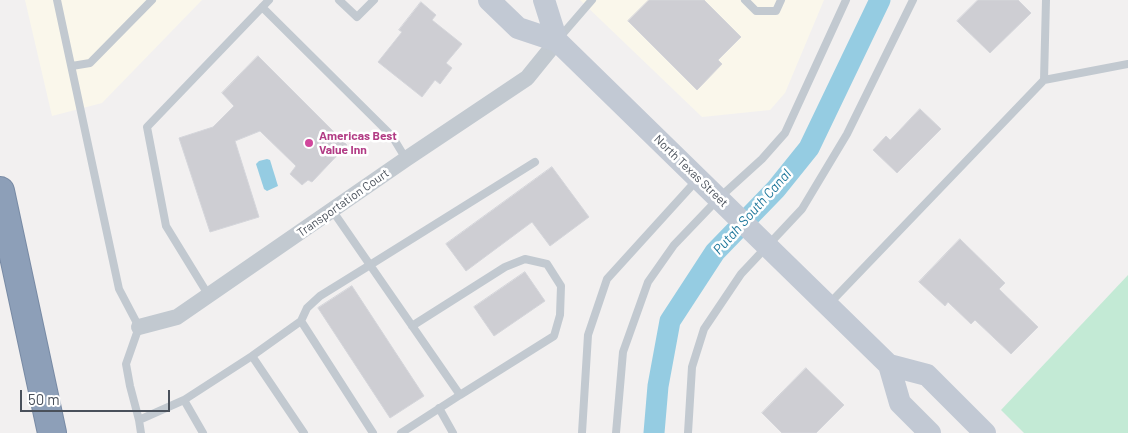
<!DOCTYPE html>
<html>
<head>
<meta charset="utf-8">
<style>
	body { margin:0 }
	#map { position:relative; width:1128px; height:433px; overflow:hidden; background:#f2f0f0; font-family:Barlow,sans-serif }
	canvas { display:block }
	.scale { position:absolute; left:20px; top:390px; width:150px; height:22px; box-sizing:border-box; border:2px solid #4a515b; border-top:0; padding-left:6px; font-size:15px; line-height:18px; white-space:nowrap; color:#4a515b; -webkit-text-stroke:4px #fff; paint-order:stroke }
</style>
</head>
<body>
<div id="map">
<canvas width="1128" height="433"></canvas>
<div class="scale">50 m</div>
</div>
<script>
const ctx = document.querySelector('canvas').getContext('2d');
ctx.lineJoin = 'round';
function fillPath(path, color) {
  ctx.fillStyle = color;
  ctx.fill(path, 'evenodd');
}
function stroke(path, color, width, dash) {
  ctx.strokeStyle = color;
  ctx.lineWidth = width;
  ctx.lineCap = dash ? 'butt' : 'round';
  ctx.setLineDash(dash || []);
  ctx.stroke(path);
}
function label(font, color, halo, rows, align = 'center') {
  ctx.font = font + ' Barlow,sans-serif';
  ctx.lineWidth = 5;
  ctx.setLineDash([]);
  ctx.textBaseline = 'middle';
  ctx.strokeStyle = halo;
  ctx.fillStyle = color;
  for (const [text, x, y, turn = 0] of rows) {
    ctx.save();
    ctx.translate(x, y);
    ctx.rotate((+turn || 0) * Math.PI / 180);
    ctx.textAlign = isNaN(turn) ? turn : align;
    if (halo) ctx.strokeText(text, 0, 0);
    ctx.fillText(text, 0, 0);
    ctx.restore();
  }
}
fillPath(new Path2D(`
	M25,0H202L102,103L52,116Z
	M580,0H824L785,93L770,110L702,117Z`), '#faf7eb');
fillPath(new Path2D(`
	M1128,275V433H1024L1001,410Z`), '#c3ead5');
fillPath(new Path2D(`
	M267,159L270,160L278,186L267,191L264,189L256,164L259,161Z`), '#95cce2');
stroke(new Path2D(`
	M654,433L658,386L670,321L715,252L776,189L809,148L880,0`), '#95cce2', 21);
const building = new Path2D(`
	M649,0H704L741,37L718,60L722,64L697,90L628,21Z
	M978,0H1018L1031,13L990,53L957,21Z
	M421,2L436,15L432,20L462,44L446,63L452,68L440,84L435,80L422,97L378,62L402,32L399,30Z
	M258,56L347,145L312,182L308,180L302,185L290,174L296,166L260,131L235,141L259,217L210,232L179,138L213,127L234,106L222,93Z
	M920,109L941,129L897,173L873,150L886,136L890,140Z
	M552,167L589,217L550,246L532,222L466,271L446,244Z
	M960,239L1005,283L999,289L1038,327L1011,354L975,320L971,324L948,302L945,306L919,282Z
	M525,272L545,301L494,336L474,307Z
	M352,286L424,396L390,418L318,308Z
	M806,368L844,405L816,433H782L762,413Z`);
fillPath(building, '#ceced3');
stroke(building, '#d4d5da', 1);
const motorway = new Path2D(`
	M0,191L52,433`);
stroke(motorway, '#788aa4', 30);
stroke(new Path2D(`
	M57,0L119,289L139,327L126,364L130,386L139,420L184,400L252,356L301,321L307,308L320,296L370,265L460,395L401,433
	M339,0L357,17L374,0
	M745,0L756,11H776L781,0
	M262,7L392,136L406,159
	M560,37L592,0
	M72,66L90,63L152,0
	M1044,80L1046,0
	M332,210L370,265L535,162
	M209,296L166,226L147,127L269,0
	M829,304L1044,80L1128,64
	M301,321L373,433
	M412,326L505,267L525,259L547,264L561,286L560,315L554,336L460,395
	M252,356L304,433
	M184,400L203,433
	M439,408L453,433
	M139,420L141,433
	M582,433L588,335L607,279L696,181
	M616,433L623,352L648,282L674,245L719,198L762,159L785,133L846,0
	M688,433L692,367L704,329L741,274L802,209L847,134L913,0`), '#c2c9d0', 8);
stroke(new Path2D(`
	M139,327L177,317L406,159L527,78L557,41`), '#c2c9d0', 16);
stroke(new Path2D(`
	M489,0L518,28L557,41L889,365L927,375L985,433
	M544,0L557,41
	M889,365L900,403L930,433`), '#c2c9d4', 22);
stroke(motorway, '#8d9fb8', 28);
for (const [x, y, r, color] of [
	[309,143,5,"#d1479c"]
]) {
  const dot = new Path2D();
  dot.arc(x, y, r, 0, 2 * Math.PI);
  ctx.fillStyle = color;
  ctx.fill(dot);
  stroke(dot, '#fff', 2);
}
label('bold 12px', '#b23c85', '#fff', [
	["Americas Best",319,136],
	["Value Inn",319,150]
], 'left');
label('12px', '#4a515b', '#fff', [
	["North Texas Street",691,171,44],
	["Transportation Court",343,203,-35]
]);
label('italic 14px', '#1d769a', '#fff', [
	["Putah South Canal",752,212,-48]
]);
</script>
</body>
</html>
